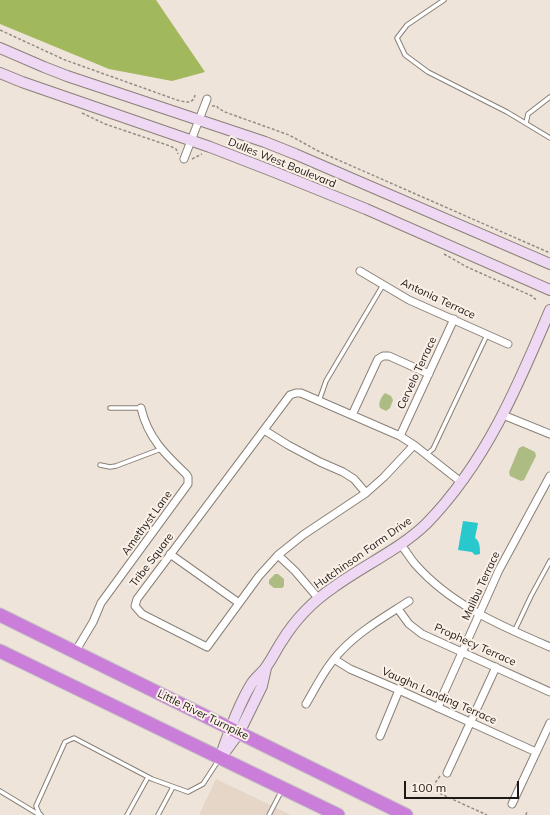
<!DOCTYPE html>
<html>
<head>
<meta charset="utf-8">
<style>
	body { margin:0 }
	#map { position:relative; width:550px; height:815px; overflow:hidden; background:#eee4da; font-family:Mulish,sans-serif }
	canvas { display:block }
	.scale { position:absolute; left:404px; top:781px; width:115px; height:18px; box-sizing:border-box; border:2px solid #1d1916; border-top:0; padding-left:5px; font-size:12px; line-height:14px; white-space:nowrap; color:#1d1916; -webkit-text-stroke:3px #fbf1e8; paint-order:stroke }
</style>
</head>
<body>
<div id="map">
<canvas width="550" height="815"></canvas>
<div class="scale">100 m</div>
</div>
<script>
const ctx = document.querySelector('canvas').getContext('2d');
ctx.lineJoin = 'round';
function fillPath(path, color) {
  ctx.fillStyle = color;
  ctx.fill(path, 'evenodd');
}
function stroke(path, color, width, dash) {
  ctx.strokeStyle = color;
  ctx.lineWidth = width;
  ctx.lineCap = dash ? 'butt' : 'round';
  ctx.setLineDash(dash || []);
  ctx.stroke(path);
}
function label(font, color, halo, rows, align = 'center') {
  ctx.font = font + ' Mulish,sans-serif';
  ctx.lineWidth = 4;
  ctx.setLineDash([]);
  ctx.textBaseline = 'middle';
  ctx.strokeStyle = halo;
  ctx.fillStyle = color;
  for (const [text, x, y, turn = 0] of rows) {
    ctx.save();
    ctx.translate(x, y);
    ctx.rotate((+turn || 0) * Math.PI / 180);
    ctx.textAlign = isNaN(turn) ? turn : align;
    if (halo) ctx.strokeText(text, 0, 0);
    ctx.fillText(text, 0, 0);
    ctx.restore();
  }
}
fillPath(new Path2D(`
	M216,779L291,815H199Z`), '#e6d6c7');
fillPath(new Path2D(`
	M385,393L391,396L393,400L390,408L386,411L380,408C378,403 381,397 385,393Z
	M523,446L535,452L536,456L524,480L521,481L510,476L509,472L519,448Z
	M275,574H278L284,579V586L282,588H274L269,584V580Z`), '#adbc82');
fillPath(new Path2D(`
	M0,0H156L205,72L172,81L109,69L0,24Z`), '#a2b85c');
fillPath(new Path2D(`
	M463,521L478,523L475,538C480,541 480,548 480,554L475,555L472,552L458,550Z`), '#29c8cd');
const lane = new Path2D(`
	M444,0L407,25L397,38L405,55L428,72L507,112L550,138
	M526,123L528,114L550,97
	M319,401L326,381L383,285
	M110,408H141
	M426,455L433,449L487,335
	M100,465L110,467L116,466L161,449
	M514,632L531,596L550,561
	M0,791L38,814
	M41,815L39,813L36,806L65,742L74,738L152,779L188,792L203,784L218,761
	M127,815L148,777
	M158,815L173,787
	M269,815L282,790`);
const street = new Path2D(`
	M184,159L207,99
	M360,271L409,300L508,344
	M352,415L378,359L383,356H389L429,374
	M503,415L550,434
	M264,430L288,445L320,462L343,472L354,479L366,493
	M400,436L454,319
	M414,445L384,477L366,493L303,535L278,555L259,576L207,647L142,614L135,606L137,599L290,395L296,393H301L400,436L414,445L461,482
	M401,545C406,551 410,558 415,564C451,605 501,626 550,647
	M170,554L239,603
	M278,555L295,571L319,599
	M398,609L409,624L422,634L550,692
	M75,652L93,622L101,603L188,484V477L186,474C165,454 148,438 141,408
	M334,659L350,669L399,690L536,752
	M306,704C317,685 327,665 342,650C361,630 386,616 409,601
	M438,708L442,697L499,570L550,476
	M380,736L399,690
	M447,773L496,667
	M512,804L550,723`);
const secondary = new Path2D(`
	M0,48L44,67L67,76L265,142L295,154L550,264
	M0,73L22,82L210,147L272,171L366,209L550,290
	M225,752L239,733L262,686L266,668
	M220,758C228,734 238,705 252,683C256,677 262,673 266,667C272,659 276,650 282,641C295,620 313,601 334,587C364,565 399,550 426,524C485,464 518,386 550,310`);
const highway = new Path2D(`
	M0,615L406,815
	M0,651L338,815`);
stroke(lane, '#898078', 5.5);
stroke(street, '#898078', 9);
stroke(secondary, '#898078', 12);
stroke(highway, '#c4c3c2', 15);
stroke(new Path2D(`
	M0,30L65,60L177,100C185,102 193,105 195,95
	M212,106H217L218,108L225,112L289,135L320,152L550,253
	M82,113L105,124L170,146L176,149L178,154
	M192,159L202,154
	M444,254L467,267L532,296L535,299L537,298
	M440,776L435,783L437,790L441,794L487,815
	M526,815L527,811`), '#948d86', 1.5, [3, 2]);
stroke(lane, '#fff', 3.5);
stroke(street, '#fff', 7);
stroke(secondary, '#efd8f4', 10);
stroke(highway, '#ca7ed9', 13);
label('11px', '#1d1916', '#fbf1e8', [
	["Dulles West Boulevard",282,163,22],
	["Antonia Terrace",438,299,25],
	["Cervelo Terrace",417,373,-65],
	["Amethyst Lane",147,523,-54],
	["Hutchinson Farm Drive",363,553,-35],
	["Tribe Square",152,560,-53],
	["Malibu Terrace",481,586,-65],
	["Prophecy Terrace",475,645,24],
	["Vaughn Landing Terrace",439,696,24],
	["Little River Turnpike",203,715,26]
]);
</script>
</body>
</html>
